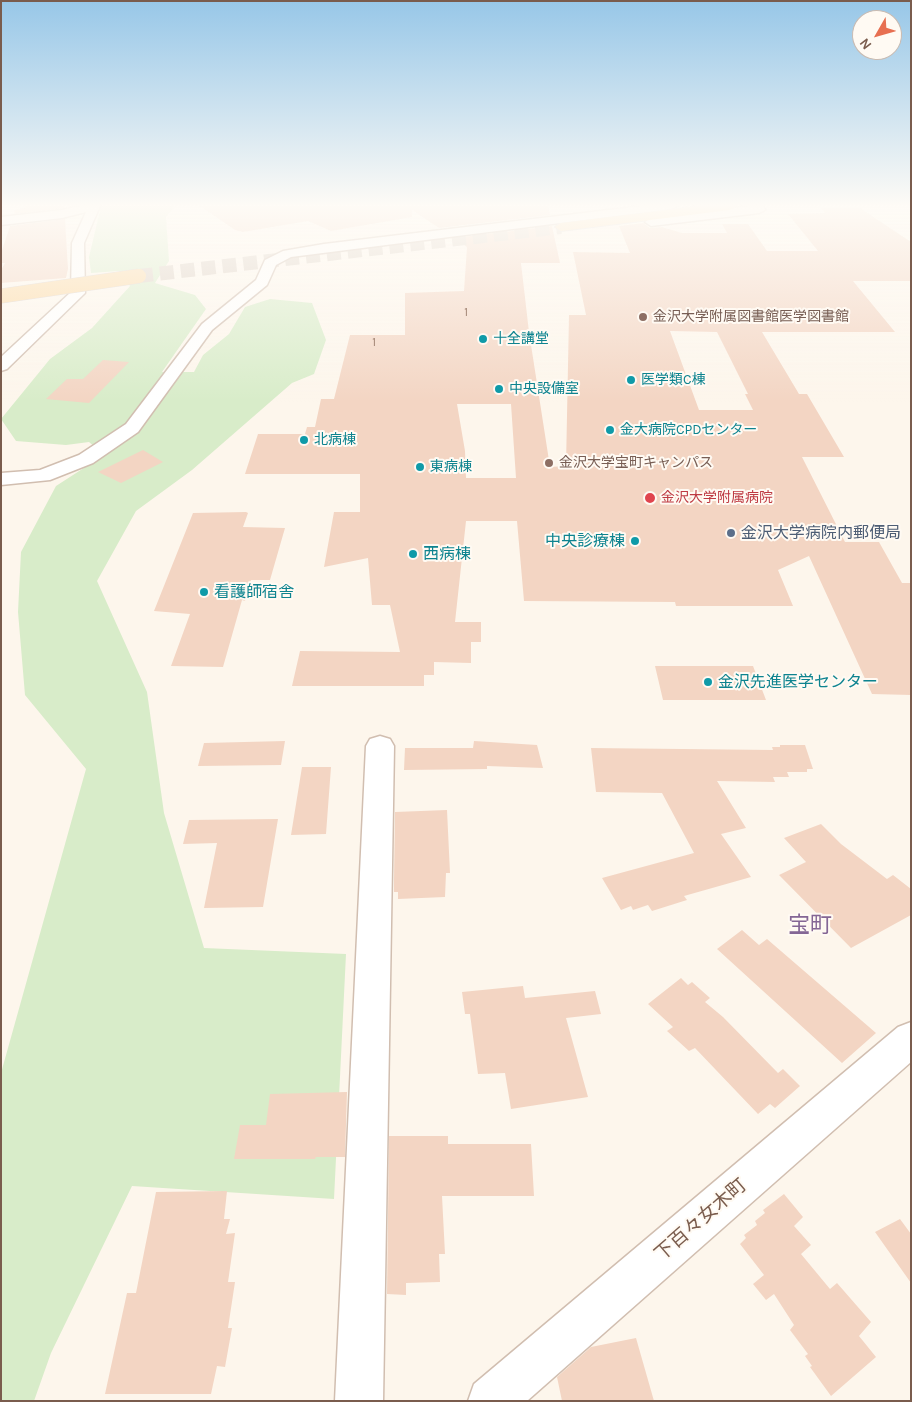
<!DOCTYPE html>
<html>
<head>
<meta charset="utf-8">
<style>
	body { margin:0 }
	#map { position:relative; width:912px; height:1402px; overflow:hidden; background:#fdf6ec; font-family:Karla,sans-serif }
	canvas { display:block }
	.frame { position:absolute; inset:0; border:2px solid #7a5c4d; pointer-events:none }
	.north { position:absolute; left:852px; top:10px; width:50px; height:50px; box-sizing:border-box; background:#fffaf3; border:1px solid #cabbb1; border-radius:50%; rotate:232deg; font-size:14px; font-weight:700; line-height:20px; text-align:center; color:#7a5c4d }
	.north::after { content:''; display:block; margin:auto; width:18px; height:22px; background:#e76f51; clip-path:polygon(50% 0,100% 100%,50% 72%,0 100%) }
</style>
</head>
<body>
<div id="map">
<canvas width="912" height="1402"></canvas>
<div class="frame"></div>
<div class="north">N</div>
</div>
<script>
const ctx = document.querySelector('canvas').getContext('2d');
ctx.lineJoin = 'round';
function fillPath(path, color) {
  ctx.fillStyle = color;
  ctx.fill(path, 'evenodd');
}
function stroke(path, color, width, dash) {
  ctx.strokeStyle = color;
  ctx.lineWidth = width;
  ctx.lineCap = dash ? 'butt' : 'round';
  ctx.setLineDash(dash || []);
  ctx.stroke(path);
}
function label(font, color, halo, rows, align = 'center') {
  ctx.font = font + ' Karla,"Noto Sans JP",sans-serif';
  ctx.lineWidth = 4;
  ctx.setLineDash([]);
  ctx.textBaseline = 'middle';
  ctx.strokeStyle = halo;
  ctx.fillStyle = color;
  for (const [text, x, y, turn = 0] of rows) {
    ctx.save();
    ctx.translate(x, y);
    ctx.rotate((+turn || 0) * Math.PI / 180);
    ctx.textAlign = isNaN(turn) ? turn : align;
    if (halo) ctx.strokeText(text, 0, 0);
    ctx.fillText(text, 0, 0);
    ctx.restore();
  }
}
fillPath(new Path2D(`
	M101,206H175L166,217L169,261L155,283L195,295L206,309L162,372H194L203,355L229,334L245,307L270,299L312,303L326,340L314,374L292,383L192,470L136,511L97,581L147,692L164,813L204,948L346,954L334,1199L132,1186L51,1353L34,1401H1V1073L86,769L25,695L18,612L21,552L56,486L104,455L89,442L66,445L16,441L1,419L50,359L92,328L130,286L119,271L91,273L89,257Z`), '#d8ecc9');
fillPath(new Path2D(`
	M26,206H64V208L14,214L15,210L25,208Z
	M200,206H548L550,215L439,228L412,210V217L331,231L308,221L243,232L235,230Z
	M821,208H860L911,242V281H853L895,332H762L799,394H807L844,457H802L845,542H879L902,583H911V695L872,694L809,556L778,570L793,606H676L675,602L524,601L517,521H466L455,622H481V642H471V663L434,662V675H424V686H292L300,651L400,652L390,605H372L368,558L324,567L334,512H360V474H245L258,434H305L307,427H315L321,399H334L350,335H405V293L464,291L467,247L455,238L552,226L560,263H521L529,332L550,467L566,466L569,315H586L573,252L630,253L619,226L643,223L650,228L662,227L682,233H727L722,224H748L767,251H818L788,214L825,213ZM670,331L717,332L748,394H745L753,410H699ZM457,404H511L516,478H466L465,451Z
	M65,219L68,269L66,278L1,283V270L5,263H1V253L10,226Z
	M103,360L129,362L89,403L46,399L67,379H83Z
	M143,450L163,462L121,483L98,472Z
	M246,512L248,513L243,527L285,528L270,580H251L245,601L242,600L223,667L171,666L190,614L154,611L193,513Z
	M655,666H753L766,700H663Z
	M285,741L281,765L198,766L204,743Z
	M474,741L537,745L543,768L487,766V769L404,770L405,748H473Z
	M780,745H805L813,769H807V772H787L789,777H773L775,782L717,781L746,828L721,834L751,877L684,896L687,900L652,911L648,905L633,910L631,906L621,910L602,878L694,853L662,793L596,792L591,748L773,750L772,747H780Z
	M302,767H331L326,834L291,835Z
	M447,810L450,873H446L445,897L398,899V892H394V880L395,812Z
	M278,819L263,907L204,908L217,843L183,844L189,820Z
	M821,824L841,844L887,879L893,875L911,889V915L851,948L779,875L806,862L784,838Z
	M742,930L759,945L767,939L876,1033L842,1063L717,949Z
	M681,978L688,985L692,982L710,998L705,1002L723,1017L778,1073L783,1069L800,1086L775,1108L770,1104L758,1114L695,1048L689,1051L667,1031L673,1027L648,1004Z
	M523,986L525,998L595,991L601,1014L566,1018L588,1097L511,1109L505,1073L478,1074L470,1014H465L462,992Z
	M347,1092L345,1157H316L315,1159H234L240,1125H266L270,1094Z
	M389,1136H448V1144H531L534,1196H442L445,1254H439L440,1282L406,1283V1295L387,1294Z
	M227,1191L224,1219H230L226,1234L235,1233L228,1282H235L228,1328H232L225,1367L217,1366L211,1394H105L127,1293H136L156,1192Z
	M784,1194L803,1217L794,1226L811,1245L801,1254L830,1289L837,1283L871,1322L859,1336L876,1357L831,1396L810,1367L812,1366L805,1356L808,1354L790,1330L794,1325L774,1294L766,1300L753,1284L764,1275L740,1244L746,1238L744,1235L757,1225L755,1221L765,1213L763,1210Z
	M900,1219L911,1234V1283L875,1232Z
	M636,1338L654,1401H562L557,1377L591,1347Z`), '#f3d5c3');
stroke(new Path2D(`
	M139,276L561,227`), '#dcd0c4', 14, [14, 7]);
const minor = new Path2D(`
	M80,206H100L84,243L85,293L7,369L1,371V357L71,292L72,243L86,212L62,218L1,225V217L62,210Z
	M642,206H677L671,209L291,257L276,265L267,285L212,330L138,432L93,463L50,480L1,485V473L40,470L79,455L126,424L202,324L256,280L265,260L283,251L324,244Z
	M751,206H763L765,210L759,213L651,226L645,222L651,218Z
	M380,736L390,739L394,746L383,1401H335L366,746L370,739Z
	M911,1022V1062L527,1401H468L474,1384L898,1027Z`);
const major = new Path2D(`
	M700,206H736L730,210L561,231L555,227L561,223Z`);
stroke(minor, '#d1beb0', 3);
stroke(major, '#dad1cd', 2);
fillPath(minor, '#fff');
fillPath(major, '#fbd9a5');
const majorBridge = new Path2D(`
	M1,296L139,276`);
stroke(majorBridge, '#dad1cd', 15, []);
stroke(majorBridge, '#fbd9a5', 14);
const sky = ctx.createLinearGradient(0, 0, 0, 402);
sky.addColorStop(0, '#97c7e8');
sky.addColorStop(0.51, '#fefbf6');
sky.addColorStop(1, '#fefbf600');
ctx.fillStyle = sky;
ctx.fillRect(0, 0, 912, 402);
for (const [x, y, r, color] of [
	[643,317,5,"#8d6e63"],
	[483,339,5,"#0f9aa8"],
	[631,380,5,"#0f9aa8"],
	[499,389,5,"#0f9aa8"],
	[610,430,5,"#0f9aa8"],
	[304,440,5,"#0f9aa8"],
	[549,463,5,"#8d6e63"],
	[420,467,5,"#0f9aa8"],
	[650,498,6,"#e0444e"],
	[731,533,5,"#5c6f8a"],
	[635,541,5,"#0f9aa8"],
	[413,554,5,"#0f9aa8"],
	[204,592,5,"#0f9aa8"],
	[708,682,5,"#0f9aa8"]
]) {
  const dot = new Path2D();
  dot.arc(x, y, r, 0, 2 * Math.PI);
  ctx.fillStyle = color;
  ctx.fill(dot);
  stroke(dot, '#fffaf3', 2);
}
label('11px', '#987a6a', null, [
	["1",466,313],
	["1",374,343]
]);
label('14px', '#785e54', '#fffaf3', [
	["金沢大学附属図書館医学図書館",653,317],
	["金沢大学宝町キャンパス",559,463]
], 'left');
label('14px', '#0d838f', '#fffaf3', [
	["十全講堂",493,339],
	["医学類C棟",641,380],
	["中央設備室",509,389],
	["金大病院CPDセンター",620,430],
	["北病棟",314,440],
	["東病棟",430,467]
], 'left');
label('14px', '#be3a42', '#fffaf3', [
	["金沢大学附属病院",661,498]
], 'left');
label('16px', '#4e5e75', '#fffaf3', [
	["金沢大学病院内郵便局",741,533]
], 'left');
label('16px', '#0d838f', '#fffaf3', [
	["中央診療棟",625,541,"right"],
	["西病棟",423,554],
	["看護師宿舎",214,592],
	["金沢先進医学センター",718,682]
], 'left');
label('19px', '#7a5c4d', '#fffaf3', [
	["下百々女木町",701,1220,-41]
]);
label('22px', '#846695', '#fffaf3', [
	["宝町",810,926]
]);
</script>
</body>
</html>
